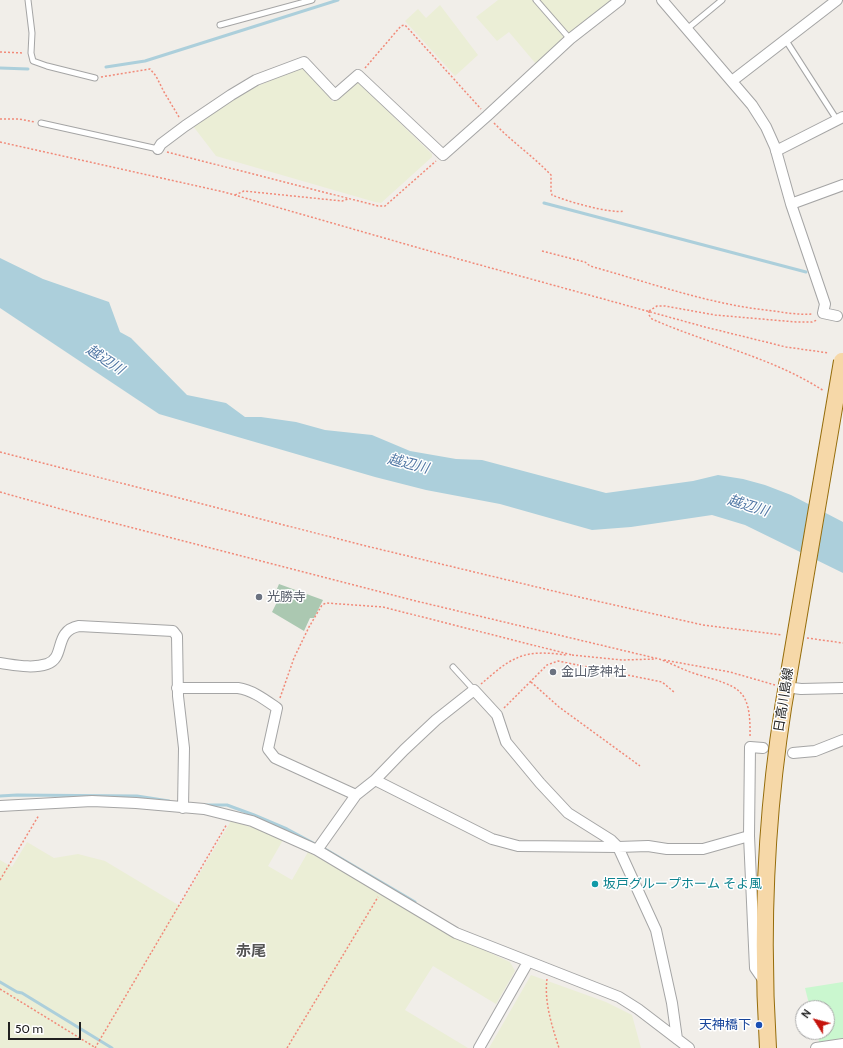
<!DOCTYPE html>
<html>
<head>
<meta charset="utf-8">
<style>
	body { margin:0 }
	#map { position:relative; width:843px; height:1048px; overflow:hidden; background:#f1eee9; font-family:Cabin,sans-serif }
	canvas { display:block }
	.north { position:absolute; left:795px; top:1000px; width:40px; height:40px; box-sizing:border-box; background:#fff; border:1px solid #a6a6a6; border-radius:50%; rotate:306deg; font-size:11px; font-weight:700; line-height:16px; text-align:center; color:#212121 }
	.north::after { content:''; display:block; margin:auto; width:14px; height:18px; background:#c5140d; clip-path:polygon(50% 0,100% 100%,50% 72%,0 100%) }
	.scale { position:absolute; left:8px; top:1022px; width:73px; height:18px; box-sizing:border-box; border:2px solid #212121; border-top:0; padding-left:5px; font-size:12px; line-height:14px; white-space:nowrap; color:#212121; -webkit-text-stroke:3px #fff; paint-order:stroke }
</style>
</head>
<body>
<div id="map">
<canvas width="843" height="1048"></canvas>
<div class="north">N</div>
<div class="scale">50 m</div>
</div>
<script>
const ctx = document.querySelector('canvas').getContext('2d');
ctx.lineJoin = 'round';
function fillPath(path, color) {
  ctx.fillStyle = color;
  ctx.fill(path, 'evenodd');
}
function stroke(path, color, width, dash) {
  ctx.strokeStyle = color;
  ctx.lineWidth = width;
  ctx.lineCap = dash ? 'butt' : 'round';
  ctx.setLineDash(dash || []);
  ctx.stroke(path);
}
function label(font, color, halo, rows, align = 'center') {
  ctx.font = font + ' Cabin,"Noto Sans JP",sans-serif';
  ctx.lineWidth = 3;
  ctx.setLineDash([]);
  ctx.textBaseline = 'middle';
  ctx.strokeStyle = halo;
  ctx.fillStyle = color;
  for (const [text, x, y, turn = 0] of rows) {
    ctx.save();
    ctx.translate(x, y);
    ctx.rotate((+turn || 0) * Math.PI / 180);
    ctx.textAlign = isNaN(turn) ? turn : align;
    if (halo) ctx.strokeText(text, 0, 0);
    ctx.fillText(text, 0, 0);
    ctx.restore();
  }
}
fillPath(new Path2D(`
	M498,0H532L565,38L536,64L509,32L497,41L476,17Z
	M539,0H611L570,34Z
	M440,5L478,55L455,76L405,21L418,9L426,18Z
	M300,68L305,69L333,102L356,83H359L432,154V157L381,203L375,202L216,156L193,126L248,90Z
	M231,821L257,829L283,840L268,866L292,880L308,852L363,883L451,935L510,962L515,971L496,1004L433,966L405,1010L468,1048H0V860L12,867L27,842L54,858L78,854L105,861L180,906Z
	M531,975L606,1002L632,1015L641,1048H489Z`), '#ebeed6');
fillPath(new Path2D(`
	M279,584L323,600L314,618H310L304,631L272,612L279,598L274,596Z`), '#abc8b1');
fillPath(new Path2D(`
	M843,982V1038L819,1042L817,1032H827V1008H810L805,988Z`), '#caf7cf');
fillPath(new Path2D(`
	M0,258L43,279L109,302L120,332L131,338L187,395L226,403L245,417H261L296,422L325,430L372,435L410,451L456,459L482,460L606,493L693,481L718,475L743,479L765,485L791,495L843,522V573L745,525L712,515L631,527L592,530L500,504L426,490L375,477L159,414L0,308Z`), '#accfdb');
stroke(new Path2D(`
	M106,67L145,61L338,0
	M0,68L28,69
	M544,203L806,272
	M0,796L17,795L137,796L169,801
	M205,805H227L254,815L287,829L315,844
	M325,849L415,902
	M0,982L17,992L22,993L112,1048`), '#accfdb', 3);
const service = new Path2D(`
	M28,0L32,33L31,53L33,61L47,66L95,78
	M536,0L570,39
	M220,25L312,0
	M687,29L722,0
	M785,39L837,120
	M41,123L158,149
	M453,667L474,690`);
const minor = new Path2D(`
	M662,0L752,105L766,127L775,147L791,204L825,304L823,313L837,316
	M732,81L837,0
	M158,149L161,144L185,126L231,95L256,80L304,62L335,95L358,75L443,155L487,116L570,39L620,0
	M776,151L843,117
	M791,204L843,185
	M0,663C15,665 32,669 47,664C66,658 53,631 79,626L173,631L177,636L178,696L184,748L183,808
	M786,687L801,689L843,688
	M177,688H238C252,690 264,699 277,708L268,749L275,758L356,795
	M763,748L750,747L749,836L755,968L764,981
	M793,753L815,751L843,740
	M375,780L492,839L518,846L618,847L656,930L672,1003L677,1039
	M0,806L92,801L136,803L204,809L252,821L317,850L456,933L619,997L638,1009L689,1048
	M317,850L356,795L375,780L404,750L436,720L474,690L497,715L506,742L540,783L568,813L611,840L618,847L648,846L667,849H703L749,836
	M479,1048L528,962
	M816,1048L843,1044`);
const primary = new Path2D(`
	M768,1048C760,920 766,799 789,673`);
stroke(service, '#a5a5a5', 7);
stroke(minor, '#a5a5a5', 12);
stroke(primary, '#956c0a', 18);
stroke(new Path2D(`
	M0,52L23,53
	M365,68L401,26L405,25L481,109
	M101,77L150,69L156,76L164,92L179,117
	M0,119H19L35,122
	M494,123C512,142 533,156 551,175V191L552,195C566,201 610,214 624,211
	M0,142L224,192L433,252L705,327L786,347L829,353
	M167,152L378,206H385L436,161
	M235,195L244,191L342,201L348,199
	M542,251L585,262L590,266C651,283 711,305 774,311C787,313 800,315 813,314
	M649,311V315L652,319C708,344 772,357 824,391
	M649,311L657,306H665L715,315L796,322H812L817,320
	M0,452L362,545L570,595L703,625L782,635
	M0,492L75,513L416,601L659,659C671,663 683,670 696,674C739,687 751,687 750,737
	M807,638L843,643
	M572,655L622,660L656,659
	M664,660L730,672L775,685
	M531,682L559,707L640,766
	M481,684C492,675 504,663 517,658C531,651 551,653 566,655
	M280,698L294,658L309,627L322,605L326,603L383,607L572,655
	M504,708L547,665L558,661L662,682L674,692
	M0,880L39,815
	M547,979C544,1002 552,1026 559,1048
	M0,989L96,1048
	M95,1048L227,824
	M287,1048L378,897`), '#f18a79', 1.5, [2, 2]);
stroke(service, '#fff', 5);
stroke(minor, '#fff', 10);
stroke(primary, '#f6d8a8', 16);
const primaryBridge = new Path2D(`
	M789,673L842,361`);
stroke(primaryBridge, '#956c0a', 18, []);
stroke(primaryBridge, '#f6d8a8', 16);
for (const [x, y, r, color] of [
	[259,597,4,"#6b7280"],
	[553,672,4,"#6b7280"],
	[595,884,4,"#0f9aa8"],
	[759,1025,4,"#1a4fb4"]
]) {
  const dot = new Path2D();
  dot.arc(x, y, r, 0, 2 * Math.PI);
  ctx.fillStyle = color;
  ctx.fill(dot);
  stroke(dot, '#fff', 1.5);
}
label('13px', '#5b616d', '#fff', [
	["光勝寺",267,597],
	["金山彦神社",561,672]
], 'left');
label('13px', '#212121', '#fff', [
	["日高川島線",784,700,-81]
]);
label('13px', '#0d838f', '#fff', [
	["坂戸グループホーム そよ風",603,884]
], 'left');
label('13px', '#164399', '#fff', [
	["天神橋下",751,1025]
], 'right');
label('italic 14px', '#5077a4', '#fff', [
	["越辺川",105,360,33],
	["越辺川",408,464,14],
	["越辺川",748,506,17]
]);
label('bold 15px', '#545454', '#fff', [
	["赤尾",251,952]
]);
</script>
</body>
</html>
